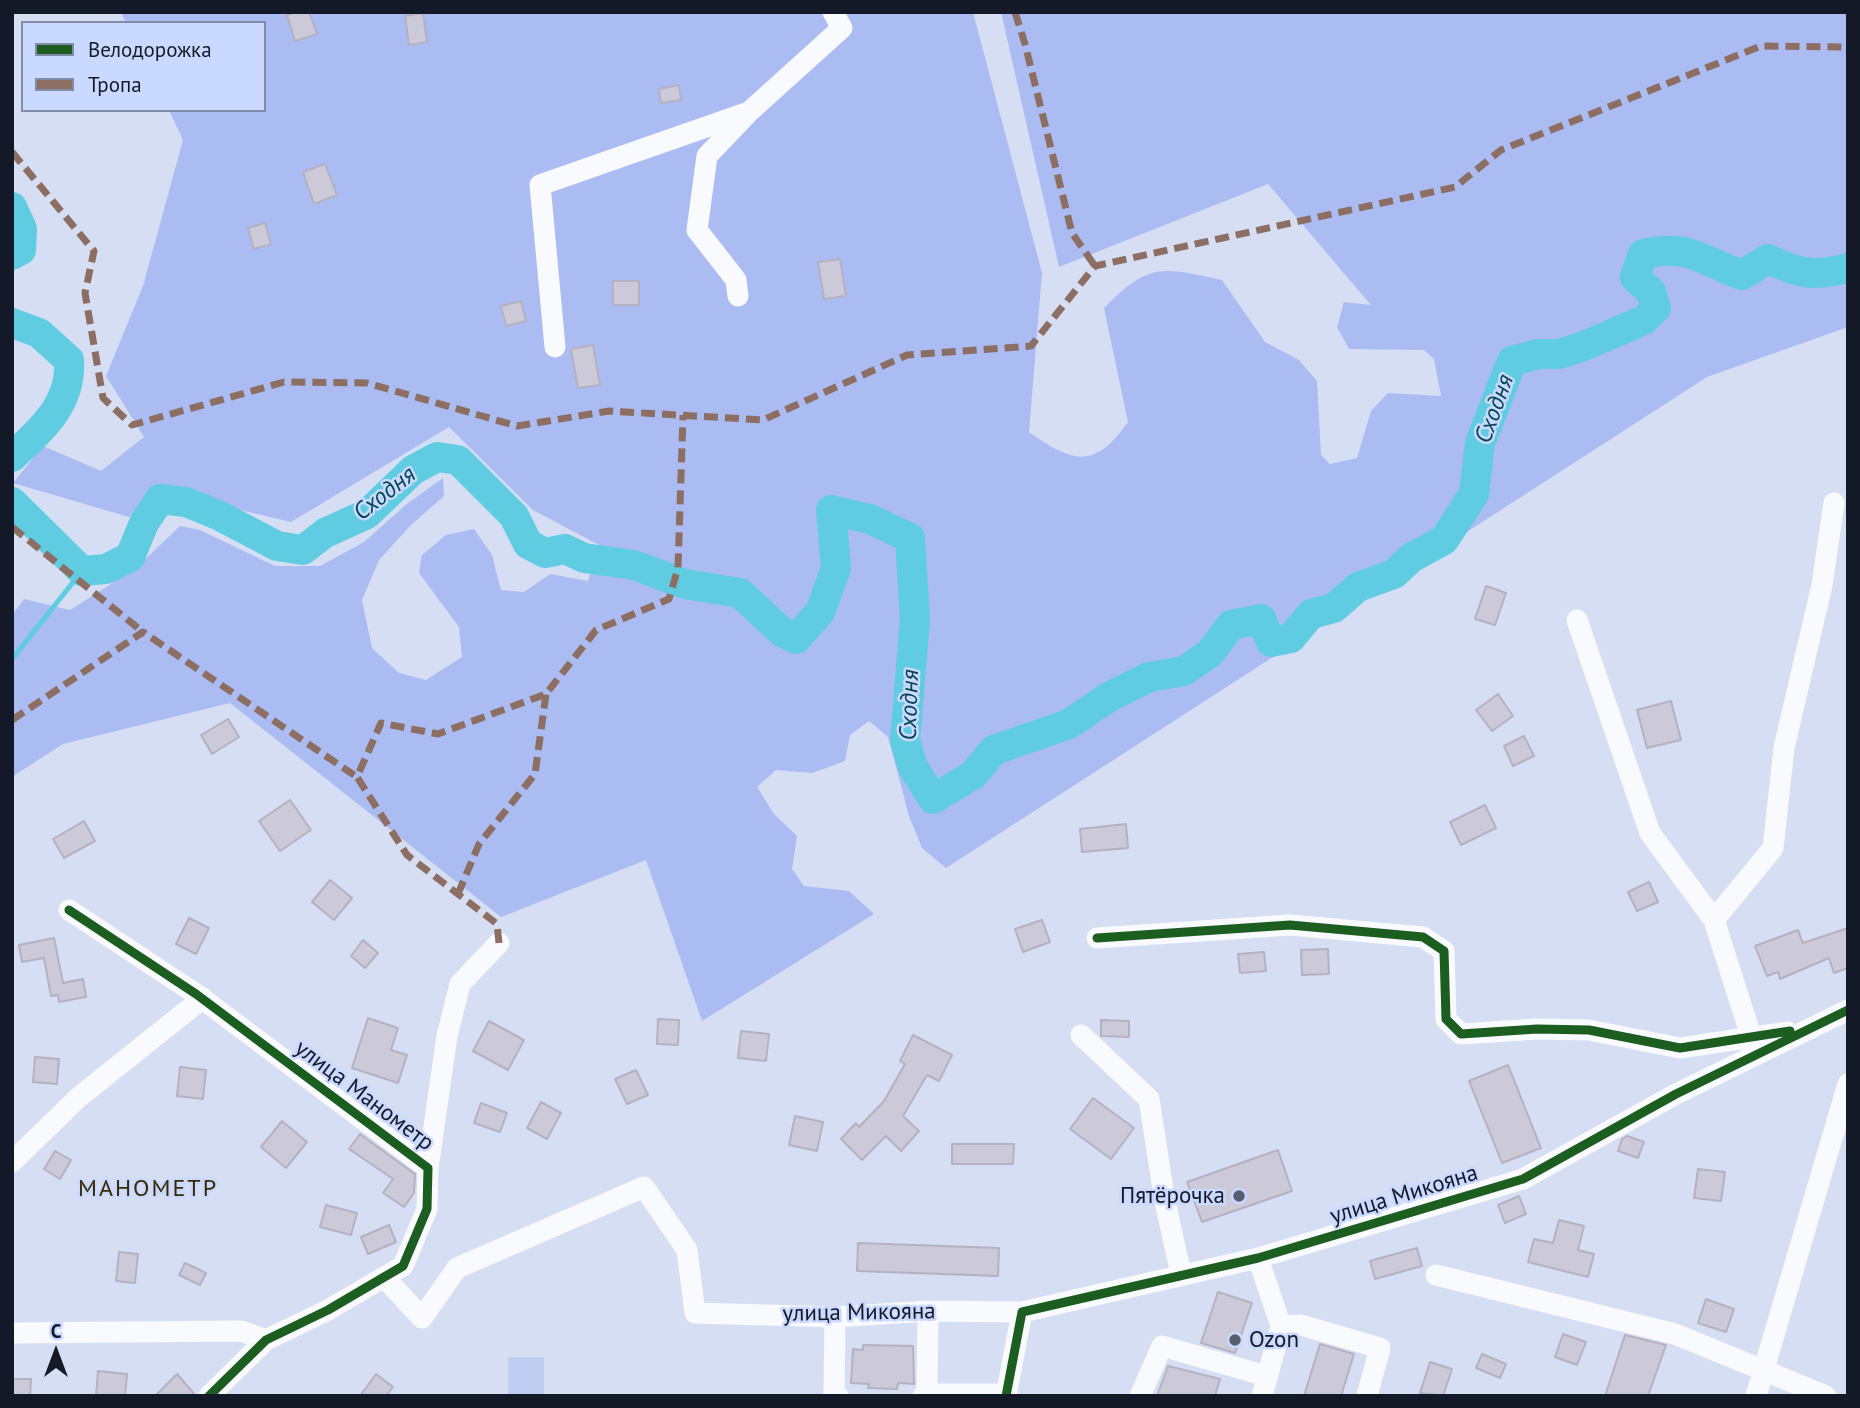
<!DOCTYPE html>
<html>
<head>
<meta charset="utf-8">
<style>
	body { margin:0 }
	#map { position:relative; width:1860px; height:1408px; overflow:hidden; background:#d6def3; font-family:"PT Sans",sans-serif }
	canvas { display:block }
	.frame { position:absolute; inset:0; border:14px solid #141927; pointer-events:none }
	.legend { position:absolute; left:21px; top:21px; width:245px; height:91px; box-sizing:border-box; background:#cad9ff; border:2px solid #818ca9; margin:0; padding:9px 12px; list-style:none; font-size:21px; color:#141927 }
	.legend li { display:flex; align-items:center; gap:14px; height:35px }
	.legend b { width:35px; border:2px solid #818ca9 }
	.north { position:absolute; left:21px; top:1317px; width:70px; height:70px; -webkit-text-stroke:5px #cad9ff; paint-order:stroke; rotate:0deg; font-size:19px; font-weight:700; line-height:28px; text-align:center; color:#141927 }
	.north::after { content:''; display:block; margin:auto; width:24px; height:32px; background:#141927; clip-path:polygon(50% 0,100% 100%,50% 72%,0 100%) }
</style>
</head>
<body>
<div id="map">
<canvas width="1860" height="1408"></canvas>
<div class="frame"></div>
<ul class="legend">
<li><b style="height:9px;background:#1b5e20"></b>Велодорожка</li>
<li><b style="height:9px;background:#8d6e63"></b>Тропа</li>
</ul>
<div class="north">С</div>
</div>
<script>
const ctx = document.querySelector('canvas').getContext('2d');
ctx.lineJoin = 'round';
function fillPath(path, color) {
  ctx.fillStyle = color;
  ctx.fill(path, 'evenodd');
}
function stroke(path, color, width, dash) {
  ctx.strokeStyle = color;
  ctx.lineWidth = width;
  ctx.lineCap = dash ? 'butt' : 'round';
  ctx.setLineDash(dash || []);
  ctx.stroke(path);
}
function label(font, color, halo, rows, align = 'center') {
  ctx.font = font + ' "PT Sans",sans-serif';
  ctx.lineWidth = 5;
  ctx.setLineDash([]);
  ctx.textBaseline = 'middle';
  ctx.strokeStyle = halo;
  ctx.fillStyle = color;
  for (const [text, x, y, turn = 0] of rows) {
    ctx.save();
    ctx.translate(x, y);
    ctx.rotate((+turn || 0) * Math.PI / 180);
    ctx.textAlign = isNaN(turn) ? turn : align;
    if (halo) ctx.strokeText(text, 0, 0);
    ctx.fillText(text, 0, 0);
    ctx.restore();
  }
}
fillPath(new Path2D(`
	M508,1357H544V1396H508Z`), '#bfcdf2');
fillPath(new Path2D(`
	M121,12H973L1042,273L1029,432C1073,463 1094,470 1128,422L1104,308C1149,262 1163,267 1222,280L1265,342L1299,360L1317,381L1321,455L1330,464L1357,458L1371,411L1388,393L1441,396L1434,359L1424,350L1349,349L1337,327L1344,302L1371,305L1268,184L1059,267L1001,12H1848V327L1707,377L946,868L922,848L909,816L888,737L869,721L850,735L845,761L812,773L776,770L757,787L774,814L797,836L792,869L804,886L849,891L874,914L702,1021L646,860L501,917L230,703L63,744L12,777V615L24,599L70,610L135,569L180,526L200,530L275,566H320L364,542L408,503L443,478L444,496L410,526L379,560L362,600L372,648L399,673L426,680L462,657L459,627L419,573L422,555L446,535L474,529L492,555L501,590L524,592L550,574L588,581L599,545L533,510L449,427L291,522L156,490L129,517L13,483L43,446L101,471L144,437L106,376L143,286L183,140L169,110H264V23H126Z`), '#aabcf2');
stroke(new Path2D(`
	M12,659L82,571`), '#60cce1', 5);
stroke(new Path2D(`
	M12,207L22,229L21,250L12,255
	M12,323L39,333L69,360C72,404 42,429 12,457
	M12,502L82,571L106,569L130,557L144,523L160,499L186,502L220,516L277,546L303,550L325,533L367,514L413,470L437,457L458,460L514,516L528,544L545,553L565,549L584,558L634,565L685,584L740,593L782,632L796,639L820,612L836,568L831,510L870,519L910,538L915,619L905,741L913,767L933,799L973,775L994,750L1069,724L1109,697L1149,677L1184,671L1210,653L1231,625L1261,619L1271,642L1291,638L1311,614L1334,608L1358,587L1394,574L1411,558L1444,540L1474,494L1480,443L1512,361L1538,354H1560L1584,346L1644,320L1656,308L1651,292L1635,277L1643,254C1690,243 1701,261 1742,275L1768,259C1800,274 1813,277 1848,268`), '#60cce1', 30);
const building = new Path2D(`
	M295,12H309L317,34L295,41L287,15Z
	M423,13L427,42L409,45L405,16Z
	M679,85L681,100L661,103L659,89Z
	M325,164L337,195L314,204L303,172Z
	M265,223L271,244L254,249L248,228Z
	M840,259L846,296L824,299L818,262Z
	M613,281H639V305H613Z
	M521,301L526,321L506,326L501,306Z
	M593,345L600,385L578,388L571,349Z
	M1486,586L1506,593L1495,625L1475,619Z
	M1498,694L1513,716L1492,731L1476,710Z
	M1671,701L1681,740L1647,748L1637,710Z
	M228,719L239,737L212,754L201,735Z
	M1524,736L1534,756L1513,766L1504,746Z
	M290,800L311,830L280,851L259,821Z
	M1485,805L1496,828L1461,845L1450,822Z
	M84,821L95,841L64,858L53,839Z
	M1126,824L1128,848L1082,852L1080,829Z
	M330,880L352,898L334,920L312,902Z
	M1649,882L1658,902L1637,911L1628,892Z
	M189,918L209,928L196,954L176,944Z
	M1042,920L1050,942L1023,952L1015,929Z
	M1848,928V968L1834,973L1829,958L1780,979L1778,972L1767,976L1755,946L1798,930L1803,943Z
	M54,938L63,983L83,979L86,997L59,1002L58,995L51,996L44,958L22,962L19,945Z
	M363,940L378,953L365,968L351,956Z
	M1328,949L1329,974L1302,975L1301,950Z
	M1264,952L1266,971L1240,973L1238,954Z
	M368,1018L398,1028L391,1050L407,1055L398,1083L352,1068Z
	M658,1019L679,1020L678,1045L657,1044Z
	M1101,1020L1129,1021V1037L1101,1036Z
	M489,1021L524,1040L508,1070L473,1051Z
	M741,1031L769,1034L766,1061L738,1058Z
	M913,1035L952,1055L939,1081L927,1075L903,1116L919,1131L901,1151L886,1136L862,1160L841,1139L856,1123L859,1127L884,1101L905,1064L900,1061Z
	M35,1057L59,1059L57,1084L33,1082Z
	M1508,1065L1541,1148L1502,1163L1469,1081Z
	M180,1067L206,1070L203,1099L177,1096Z
	M636,1070L648,1095L627,1104L615,1079Z
	M1093,1098L1134,1128L1111,1159L1070,1129Z
	M541,1102L561,1113L547,1139L527,1128Z
	M481,1103L507,1113L500,1132L474,1123Z
	M795,1116L823,1122L817,1151L789,1145Z
	M282,1121L307,1142L286,1168L261,1147Z
	M360,1134L415,1174L414,1193L404,1207L383,1193L393,1179L349,1149Z
	M1627,1136L1644,1142L1638,1158L1618,1151L1622,1139Z
	M952,1144H1014L1013,1164H952Z
	M1278,1150L1292,1191L1202,1222L1187,1182Z
	M55,1151L71,1160L60,1179L44,1169Z
	M1698,1169L1725,1172L1721,1201L1694,1198Z
	M1519,1196L1526,1214L1505,1223L1498,1205Z
	M326,1205L357,1213L351,1235L320,1227Z
	M1559,1220L1584,1226L1578,1250L1594,1254L1588,1277L1528,1262L1534,1239L1553,1243Z
	M389,1225L396,1242L368,1254L361,1237Z
	M858,1243L999,1248L998,1276L857,1271Z
	M1417,1248L1422,1266L1375,1279L1370,1261Z
	M119,1252L138,1254L135,1283L116,1281Z
	M185,1263L206,1273L200,1285L179,1275Z
	M1218,1292L1252,1303L1235,1353L1201,1343Z
	M1706,1299L1734,1309L1726,1332L1698,1323Z
	M1563,1334L1586,1342L1577,1365L1555,1357Z
	M1625,1335L1666,1345L1648,1396H1605Z
	M1320,1344L1354,1354L1341,1396H1304Z
	M863,1345L913,1346L914,1384L898,1383L897,1389L868,1388L869,1384L851,1383L853,1349L863,1350Z
	M1482,1354L1506,1364L1500,1378L1476,1368Z
	M1430,1362L1452,1369L1443,1396L1420,1393Z
	M1168,1366L1220,1379L1215,1396H1157Z
	M98,1371L127,1374L125,1396H96Z
	M177,1374L196,1396H155Z
	M376,1374L393,1387L386,1396H360Z
	M12,1379H31L30,1396H12Z`);
fillPath(building, '#ccc9d8');
stroke(building, '#b4b1c1', 2);
stroke(new Path2D(`
	M738,296L736,280L697,230L707,156L749,112L842,28L833,12
	M555,347L540,185L749,112
	M1577,620L1650,833L1714,920L1751,1036
	M69,910L196,994L428,1168L427,1209L403,1266L328,1310L266,1340L209,1396
	M1714,920L1773,848L1784,748L1822,585L1834,503
	M1097,938L1290,925L1423,937L1444,951L1446,1019L1461,1034L1537,1029L1589,1030L1680,1048L1788,1032
	M1081,1035L1149,1099L1165,1202L1181,1274
	M12,1162L79,1097L203,998
	M428,1168L447,1036L460,984L499,943
	M1258,1258L1281,1326L1301,1325L1380,1348L1367,1396
	M1436,1275L1675,1334L1826,1396
	M384,1277L422,1318L457,1268L644,1187L687,1250L695,1313L835,1317L928,1311L1022,1312
	M835,1317L834,1394L838,1396
	M12,1333L241,1331L266,1340
	M927,1394H1006
	M923,1396L927,1394L928,1311
	M1006,1396L1022,1312L1258,1258L1523,1179L1676,1094L1848,1010
	M1140,1396L1162,1346L1266,1376
	M1262,1396L1281,1326
	M1756,1396L1848,1084`), '#f9fafd', 21);
stroke(new Path2D(`
	M1015,12L1025,44L1072,233L1095,266
	M12,152L94,251L85,293L103,398L132,425L284,382L367,383L517,426L609,411L763,420L907,355L1031,346L1095,266L1455,187L1501,150L1761,46L1848,47
	M12,527L143,632
	M12,720L143,632L357,777
	M458,894L479,844L535,774L546,694
	M499,943L497,924L407,855L357,777L381,723L438,734L546,694L596,630L669,599L678,568L683,415`), '#8d6e63', 7, [14, 7]);
stroke(new Path2D(`
	M69,910L196,994L428,1168L427,1209L403,1266L328,1310L266,1340L209,1396
	M1097,938L1290,925L1423,937L1444,951L1446,1019L1461,1034L1537,1029L1589,1030L1680,1048L1790,1031
	M1006,1396L1022,1312L1258,1258L1523,1179L1676,1094L1848,1010`), '#1b5e20', 9);
for (const [x, y, r, color] of [
	[1239,1196,7,"#585e6e"],
	[1235,1340,7,"#585e6e"]
]) {
  const dot = new Path2D();
  dot.arc(x, y, r, 0, 2 * Math.PI);
  ctx.fillStyle = color;
  ctx.fill(dot);
  stroke(dot, '#cad9ff', 2.5);
}
label('23px', '#141927', '#cad9ff', [
	["улица Манометр",364,1096,37],
	["улица Микояна",1404,1195,-17],
	["улица Микояна",859,1313,-1]
]);
label('23px', '#141927', '#cad9ff', [
	["Пятёрочка",1225,1196],
	["Ozon",1249,1340,"left"]
], 'right');
label('italic 24px', '#05474f', '#cad9ff', [
	["Сходня",1495,409,-70],
	["Сходня",385,494,-38],
	["Сходня",910,705,-88]
]);
ctx.letterSpacing = '2px';
label('24px', '#382a00', '#cad9ff', [
	["МАНОМЕТР",148,1189]
]);
ctx.letterSpacing = '0px';
</script>
</body>
</html>
